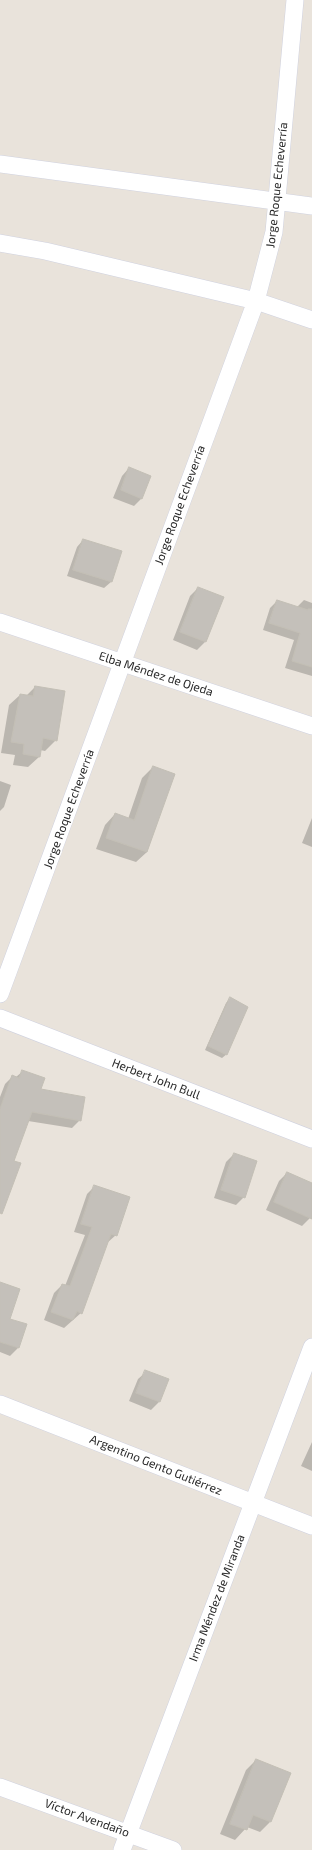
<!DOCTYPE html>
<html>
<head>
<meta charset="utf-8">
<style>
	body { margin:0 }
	canvas { display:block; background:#e9e3db }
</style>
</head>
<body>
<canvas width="312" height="1850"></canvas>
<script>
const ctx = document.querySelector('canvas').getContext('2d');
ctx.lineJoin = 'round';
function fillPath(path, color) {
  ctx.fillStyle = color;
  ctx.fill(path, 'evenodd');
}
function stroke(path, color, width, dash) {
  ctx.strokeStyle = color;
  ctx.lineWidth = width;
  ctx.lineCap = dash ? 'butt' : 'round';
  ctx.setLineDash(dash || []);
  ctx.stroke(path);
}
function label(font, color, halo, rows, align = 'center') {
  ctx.font = font + ' "Exo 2",sans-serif';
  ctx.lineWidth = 3;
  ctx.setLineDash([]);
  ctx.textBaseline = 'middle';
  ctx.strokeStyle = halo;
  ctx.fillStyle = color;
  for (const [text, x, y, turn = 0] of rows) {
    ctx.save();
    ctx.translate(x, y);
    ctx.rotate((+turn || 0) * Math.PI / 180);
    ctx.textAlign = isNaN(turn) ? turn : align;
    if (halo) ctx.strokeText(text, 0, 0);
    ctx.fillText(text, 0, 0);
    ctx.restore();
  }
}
fillPath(new Path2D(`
	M129,468L142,498L134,506L113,498L122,476Z
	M83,540L120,552L111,582L104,588L67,576L77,547Z
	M198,588L223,597L205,642L197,650L173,640L190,596Z
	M304,600L312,603V676L285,668L294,640L263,630L270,608L277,601L297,607Z
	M35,687L56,740L45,751L40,750L39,757L28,767L13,765L15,755L1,753L9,705L20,695L26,696Z
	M153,767L174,774L147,852L136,862L96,849L105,825L115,814L128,819L142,778Z
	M0,781L11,785L4,807L0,811Z
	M312,818V847L302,843Z
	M230,999L227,1054L222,1058L205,1050L226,1003Z
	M23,1071L40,1089L80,1120L72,1128L28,1121L13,1162L0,1206V1097L5,1084L13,1076L16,1077Z
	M234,1154L244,1197L236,1205L214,1198L226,1162Z
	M287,1173L312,1184V1213L310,1218L302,1226L266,1210L279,1181Z
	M95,1186L116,1235L107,1243L81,1313L64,1328L44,1320L54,1293L62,1285L65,1286L85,1235L74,1232L87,1194Z
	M0,1283L18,1348L10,1356L0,1352Z
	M146,1372L167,1380L159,1402L151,1410L129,1401L138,1379Z
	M312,1442V1471L301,1466Z
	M256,1760L270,1822L260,1832L247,1827L235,1840L220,1834L246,1770Z`), '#0003');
const building = new Path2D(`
	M129,467L151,476L142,499L121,490Z
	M83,539L122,551L112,582L73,570Z
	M198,587L224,597L206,642L180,632Z
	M277,600L308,610V609H312V667L292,661L300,633L269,623Z
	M35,686L65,691L57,741L43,738L40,757L23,754L24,744L11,742L20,694L33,696Z
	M153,766L175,774L147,852L106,838L115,813L134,820Z
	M230,997L248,1007L227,1055L208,1046Z
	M22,1070L45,1078L41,1089L85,1097L81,1121L32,1112L14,1161L21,1163L2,1214L0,1213V1109L12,1075L19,1078Z
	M234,1153L257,1161L245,1198L221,1190Z
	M287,1172L312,1183V1219L274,1202Z
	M94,1185L130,1197L117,1236L111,1234L82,1314L77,1311L73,1320L51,1312L62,1284L70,1286L92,1227L81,1224Z
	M0,1282L20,1289L10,1319L27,1324L19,1348L0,1342Z
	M145,1370L169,1379L160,1402L136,1393Z
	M256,1759L291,1773L271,1822L253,1815L247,1830L230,1824Z`);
fillPath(building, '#c4c0ba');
stroke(building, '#c3bfb5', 1);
const minor = new Path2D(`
	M0,164L312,206
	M0,243L45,251L256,301L312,320
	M0,622L312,726
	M0,994L256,301L274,232L295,0
	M0,1018L312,1139
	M0,1404L312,1526
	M0,1787L173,1850
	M122,1850L312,1347`);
stroke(minor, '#d0d2df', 18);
stroke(minor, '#fff', 17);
label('12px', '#282828', '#fff', [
	["Jorge Roque Echeverría",277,185,-84],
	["Jorge Roque Echeverría",180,505,-70],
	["Elba Méndez de Ojeda",156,674,18],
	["Jorge Roque Echeverría",69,809,-70],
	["Herbert John Bull",156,1079,21],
	["Argentino Gento Gutiérrez",156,1465,22],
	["Irma Méndez de Miranda",217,1598,-69],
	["Víctor Avendaño",87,1818,20]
]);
</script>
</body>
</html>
